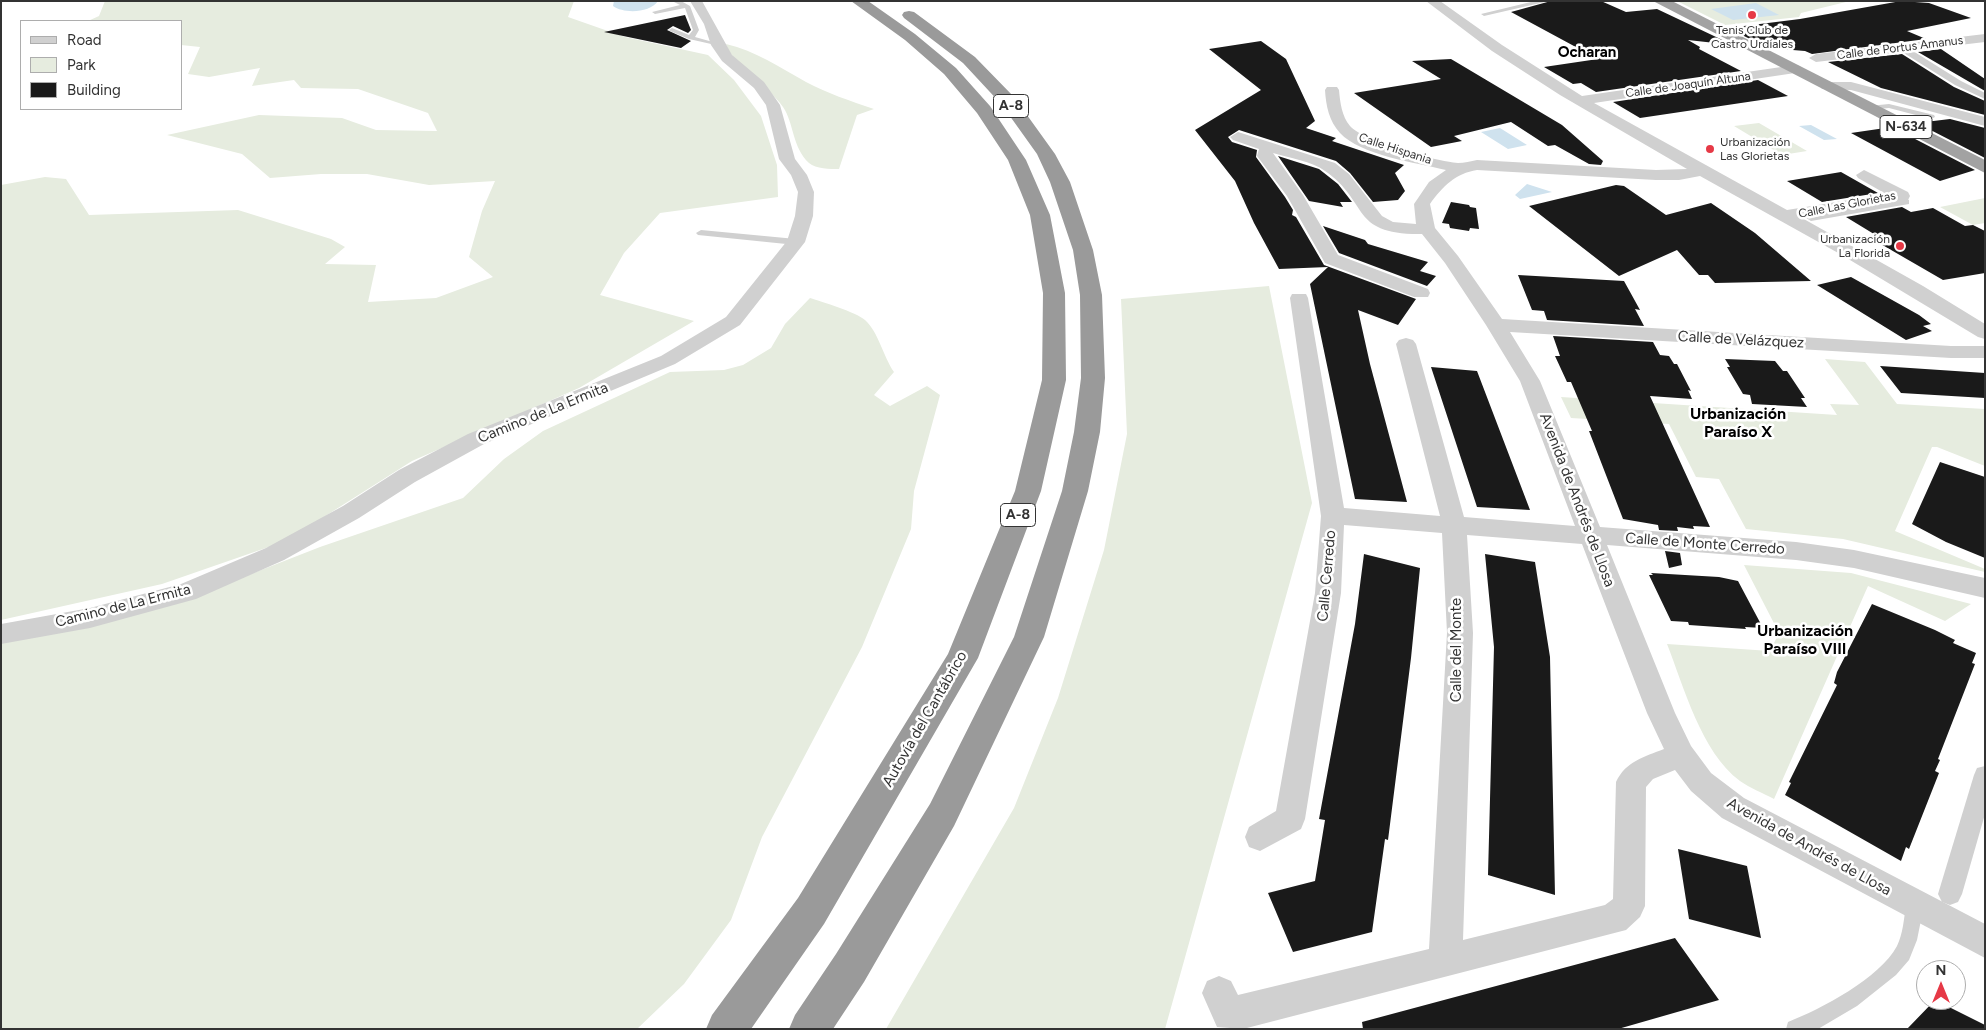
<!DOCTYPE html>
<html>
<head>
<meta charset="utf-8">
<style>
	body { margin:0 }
	#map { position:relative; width:1986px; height:1030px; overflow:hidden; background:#fff; font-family:Figtree,sans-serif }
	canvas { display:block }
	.frame { position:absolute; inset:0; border:2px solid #333; pointer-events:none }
	.legend { position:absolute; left:20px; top:20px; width:162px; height:90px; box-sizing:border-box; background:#fff; border:1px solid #adadad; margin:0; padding:6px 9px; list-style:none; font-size:15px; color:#333 }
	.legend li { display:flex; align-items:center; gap:10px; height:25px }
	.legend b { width:25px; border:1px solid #adadad }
	.north { position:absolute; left:1916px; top:960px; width:50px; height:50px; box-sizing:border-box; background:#fff; border:1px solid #adadad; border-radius:50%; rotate:0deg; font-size:14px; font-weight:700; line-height:20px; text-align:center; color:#333 }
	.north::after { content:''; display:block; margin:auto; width:18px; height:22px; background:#e63946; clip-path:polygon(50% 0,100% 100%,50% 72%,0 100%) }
</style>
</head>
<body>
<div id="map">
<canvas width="1986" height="1030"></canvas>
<div class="frame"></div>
<ul class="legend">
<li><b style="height:6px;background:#d0d0d0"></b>Road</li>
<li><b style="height:14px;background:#e6ecdf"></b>Park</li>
<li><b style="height:14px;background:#1a1a1a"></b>Building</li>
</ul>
<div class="north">N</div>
</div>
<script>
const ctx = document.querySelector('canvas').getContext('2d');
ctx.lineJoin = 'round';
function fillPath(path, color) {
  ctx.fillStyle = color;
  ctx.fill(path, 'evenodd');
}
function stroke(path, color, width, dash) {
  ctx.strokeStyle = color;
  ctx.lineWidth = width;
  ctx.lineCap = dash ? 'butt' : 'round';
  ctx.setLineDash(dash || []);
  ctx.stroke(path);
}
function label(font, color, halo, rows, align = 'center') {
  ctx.font = font + ' Figtree,sans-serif';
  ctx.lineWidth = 5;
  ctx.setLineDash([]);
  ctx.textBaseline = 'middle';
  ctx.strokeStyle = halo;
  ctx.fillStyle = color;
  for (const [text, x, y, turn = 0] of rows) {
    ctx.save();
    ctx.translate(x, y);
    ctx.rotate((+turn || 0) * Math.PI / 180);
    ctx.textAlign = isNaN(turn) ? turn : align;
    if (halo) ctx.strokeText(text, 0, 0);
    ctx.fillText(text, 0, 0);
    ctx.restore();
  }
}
fillPath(new Path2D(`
	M105,1H574L568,17L625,37L708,55L734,80L761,116L777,165L778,197L660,213L624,253L600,295L694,321L579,388L412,461L286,541L162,584L1,620V185L45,177L66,179L89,215L238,210L331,239L345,247L325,264L376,265L368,302L436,298L493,277L469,257L482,211L495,181L429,185L367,174H321L270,178L242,154L167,135L259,115L342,118L376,130L437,131L428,113L358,89L301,88L294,80L252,86L260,68L209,77L188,74L200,47L181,45V21H88L99,16Z
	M1677,1H1850L1801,13L1799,17L1725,25Z
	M726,44C756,51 779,67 806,82C827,93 850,101 874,109L857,115L839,169C830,169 816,169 809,163C792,147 794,123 783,107C769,86 732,65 726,44Z
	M1759,123L1807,151L1782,155L1734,126Z
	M1985,198V223L1973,225L1940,207Z
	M1269,286L1312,503L1165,1029H886L1014,808L1058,698L1104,550L1127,434L1121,299Z
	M810,298C822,302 856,312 865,320C879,333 883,356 894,372L874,395L890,406L927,386L940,395L914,491L911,529L862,647L762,837L731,920L684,984L637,1029H1V640L182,601L320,547L463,498L504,459L543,431L670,372L724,370L743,365L771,348L785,324Z
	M1825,359L1865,362L1897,404L1985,409V466L1937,447H1932L1895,531L1985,569V572L1843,539L1746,529L1719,479L1696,477L1669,424L1571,418L1561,397L1837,415L1830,404L1859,405Z
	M1744,565L1851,573L1971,604L1945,621L1868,586L1774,799C1763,793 1750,788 1740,781C1701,752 1684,687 1667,644L1770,651L1779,633Z`), '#e6ecdf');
fillPath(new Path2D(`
	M614,1H658C650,13 624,14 613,6Z
	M1756,3L1779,15L1733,20L1711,9Z
	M1811,125L1837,139L1824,140L1799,126Z
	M1500,128L1527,145L1508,149L1481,132Z
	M1527,184L1552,192L1520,199L1515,195Z`), '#cfe2ee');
fillPath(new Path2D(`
	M1551,1H1601L1626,12L1657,9L1733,45L1688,40L1700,47L1699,49L1741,71L1596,92L1581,83L1573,84L1544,67L1598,59L1511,12Z
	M1901,1L1929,3L1971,18L1907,31L1926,39L1812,54L1805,51L1768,48L1728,28L1800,19Z
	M685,15L691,30L688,33L673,26L667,30L691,41L681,48L604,32Z
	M1261,41L1286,59L1315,121L1306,128L1336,138L1332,141L1404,165L1395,173L1405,191L1398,200L1373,202L1350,173L1336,161L1239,130L1228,137L1232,142L1257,150L1256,157L1285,197L1293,210L1292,215L1296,217L1324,265L1416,299L1398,325L1358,310L1370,364L1407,502L1355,499L1310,284L1328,267L1279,269L1254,223L1235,181L1195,130L1261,90L1209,49Z
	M1941,49L1985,79V91L1918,52Z
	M1902,54L1954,87L1985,101V115L1881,88L1828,62Z
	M1451,59L1562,125L1603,161L1601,165L1589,164L1555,145L1548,146L1511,122L1454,136L1462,141L1431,147L1354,93L1441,79L1412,61Z
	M1758,80L1788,96L1640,118L1613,102Z
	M1950,119L1985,128V158L1917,123Z
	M1892,127L1975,170L1940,181L1851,133Z
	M1278,156L1319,169L1338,184L1352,202H1340L1343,207L1309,201Z
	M1841,172L1878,193L1822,202L1787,181Z
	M1616,185L1624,186L1666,215L1711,203L1755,233L1811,281L1715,283L1708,275H1699L1677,250L1619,276L1529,206Z
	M1451,202L1469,205L1470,207L1476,208L1479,229L1470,228L1469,231L1450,228L1449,224L1442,223Z
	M1902,207L1911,212L1933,208L1965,226L1973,225L1985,231V273L1943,280L1879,243L1887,242L1846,217Z
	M1323,226L1365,240L1368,244L1428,262L1420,271L1436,276L1427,286L1339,253Z
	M1518,275L1624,281L1640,310L1635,309L1644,326L1547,320L1544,311L1532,310Z
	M1851,277L1919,315L1931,324L1923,326L1932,331L1906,340L1817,285Z
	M1553,336L1653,342L1660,355L1669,356L1674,364H1677L1691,391L1688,390L1692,399L1650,396L1710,527L1693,526L1694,529L1677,527L1678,531L1659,530L1658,525L1623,519L1589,431H1592L1571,382H1567L1555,356H1560Z
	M1725,359L1775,361L1783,371H1787L1805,398H1801L1807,407L1752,404L1750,395L1743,394L1727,367H1730Z
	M1880,366L1985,373V398L1901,393Z
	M1431,367L1477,371L1530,510L1477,507Z
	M1940,462L1985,477V558L1946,542L1912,524Z
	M1665,551L1680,553L1682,565L1669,568Z
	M1364,554L1420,568L1411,658L1388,840L1385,839L1372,932L1293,952L1268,893L1315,881L1325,820L1319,819L1355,624Z
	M1485,554L1535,562L1550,657L1555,895L1488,875L1494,647Z
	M1651,573L1719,577L1738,581L1763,628L1745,627L1746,629L1689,625L1688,622L1671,621L1649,575H1653Z
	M1872,604L1935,630L1955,640L1953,643L1976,653L1972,663L1975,664L1938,759L1940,760L1935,771L1939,773L1909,849L1906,847L1901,861L1785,795L1791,783L1789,782L1837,685L1834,683L1837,672Z
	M1678,849L1747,866L1761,938L1689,919Z
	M1675,938L1719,1000L1618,1029H1363L1362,1022Z
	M1935,1000L1985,1025V1029H1907Z`), '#1a1a1a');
fillPath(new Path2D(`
	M672,1H681L690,6L699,30L695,37L720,44V46L689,39L670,31L669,30L672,28L689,35L693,30L685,8L655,14L652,12L680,5Z
	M1535,1H1549L1484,16L1481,14Z
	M1899,46H1905L1961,81L1985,93V99L1955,85L1899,50Z
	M1889,104L1934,115L1935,117L1931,119L1889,108L1869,110L1865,108L1869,106Z
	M1906,199L1909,200V204L1811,221L1806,218L1811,215Z
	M701,230L796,239L801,242L796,245L698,235L696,233Z
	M1915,897L1921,899L1924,905L1917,940L1909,960L1896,975L1857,1006L1818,1029H1786L1788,1022C1821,1009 1880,978 1897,946C1903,934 1904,918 1906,905L1909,899Z`), '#d0d0d0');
fillPath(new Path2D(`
	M1985,766V814L1962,894L1958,902L1950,905L1942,902L1938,894L1974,775L1977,768Z`), '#d0d0d0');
fillPath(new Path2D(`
	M690,1H702L732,55L764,82L780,105L795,159L807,175L814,192L813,216L805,242L740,325L675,364L484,444L415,482L359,518L284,560L196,599L90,628L1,644V624L90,608L181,584L266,548L343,506L399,470L468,434L661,356L726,317L787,241L795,216L798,192L791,175L779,159L766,105L754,88L722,61L711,45L704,24Z
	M1426,1H1440L1502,45L1582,96L1795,65L1800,66L1802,69L1800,72L1795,73L1594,103L1787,210L1886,194L1858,178L1856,175L1864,170L1908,192L1910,196L1908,200L1902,201L1802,218L1923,286L1985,324V339L1978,337L1840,254L1700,176L1679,180H1656L1477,170C1456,173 1442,187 1430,204L1435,228L1458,256L1502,319L1951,346H1985V358H1951L1510,332L1540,381L1600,527L1796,542L1854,550L1985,578V598L1854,568L1796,560L1607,545L1675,713L1691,746L1711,773L1744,798L1985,924V958L1722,818L1691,791L1675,770L1653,779L1646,787L1645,906L1640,917L1626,930L1243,1029L1217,1027L1202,993L1207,981L1219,976L1231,981L1238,995L1429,949L1447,633L1442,533L1344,525L1341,593L1305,819L1301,829L1260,851L1249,847L1245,837L1249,827L1276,811L1315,593L1321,516L1290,298L1292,294H1306L1308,298L1344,508L1440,516L1396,344L1399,340L1406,338L1413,340L1416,344L1464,517L1575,526L1520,381L1486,325L1445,263L1422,234C1349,235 1370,202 1325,171C1312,161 1289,158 1273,153L1303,195L1338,255L1428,289L1430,293L1428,297H1414L1325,263L1287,196L1257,156L1259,149L1233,140L1230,137L1238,132L1335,163L1349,174L1382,216L1393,222L1416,224L1414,204L1429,182L1446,170C1417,163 1360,155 1340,133C1329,121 1326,106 1325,90L1327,87H1337L1339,90C1340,102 1342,117 1350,126C1364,142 1436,161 1458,163C1464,163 1471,161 1477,160L1656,170L1687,169L1560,95L1492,51ZM1467,535L1582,544L1647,713L1664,749C1644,757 1626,761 1616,782L1613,899L1605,905L1463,940L1473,633Z
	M1985,34V42L1816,62L1809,58L1816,54Z
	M1827,82H1851L1985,117V126L1851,90L1822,89L1820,86L1822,83Z`), '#d0d0d0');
fillPath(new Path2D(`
	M1653,1H1672L1985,160V173Z`), '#a2a2a2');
fillPath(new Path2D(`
	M851,1H868L915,34L956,68L990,106L1026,160L1050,215L1065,293L1066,380L1041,491L978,658L824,924L751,1029H706L712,1015L798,898L948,654L1015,491L1042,380L1043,293L1030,215L1008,160L977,113L944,74L905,40Z
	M909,11L914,12L975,57L1014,97L1055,154L1070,182L1093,250L1102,295L1105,378L1100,432L1088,491L1044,637L954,826L864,982L833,1029H789L795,1015L836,954L930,804L1014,637L1062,491L1074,432L1081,378L1080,295L1073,250L1050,182L1037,154L1002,105L963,63L904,18L902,15L904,12Z`), '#9a9a9a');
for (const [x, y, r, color] of [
	[1752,15,5,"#e63946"],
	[1710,149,5,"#e63946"],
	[1900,246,5,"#e63946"]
]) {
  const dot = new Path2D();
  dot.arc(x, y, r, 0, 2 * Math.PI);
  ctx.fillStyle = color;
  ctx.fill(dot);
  stroke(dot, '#fff', 2);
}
label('12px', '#333', '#fff', [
	["Tenis Club de",1752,30],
	["Castro Urdiales",1752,44],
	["Urbanización",1720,142,"left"],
	["Las Glorietas",1720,156,"left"],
	["Urbanización",1890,239,"right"],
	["La Florida",1890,253,"right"]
]);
label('12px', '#333', '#fff', [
	["Calle de Portus Amanus",1900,48,-7],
	["Calle de Joaquín Altuna",1688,85,-8],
	["Calle Hispania",1395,149,18],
	["Calle Las Glorietas",1847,205,-11]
]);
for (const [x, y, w] of [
	[1011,106,35],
	[1906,127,52],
	[1018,515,35]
]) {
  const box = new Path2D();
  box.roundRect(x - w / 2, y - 11.5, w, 23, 4);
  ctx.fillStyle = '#fff';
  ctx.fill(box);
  stroke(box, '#333', 1);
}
label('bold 14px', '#333', null, [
	["A-8",1011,106],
	["N-634",1906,127],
	["A-8",1018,515]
]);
label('bold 15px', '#000', '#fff', [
	["Ocharan",1587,53]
]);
label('15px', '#333', '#fff', [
	["Calle de Velázquez",1741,340,3],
	["Camino de La Ermita",543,413,-22],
	["Avenida de Andrés de Llosa",1577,500,69],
	["Calle de Monte Cerredo",1705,544,4],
	["Calle Cerredo",1327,576,-85],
	["Camino de La Ermita",123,606,-14],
	["Calle del Monte",1457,650,-90],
	["Autovía del Cantábrico",925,719,-60],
	["Avenida de Andrés de Llosa",1809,847,29]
]);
label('bold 16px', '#000', '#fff', [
	["Urbanización",1738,414],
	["Paraíso X",1738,432],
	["Urbanización",1805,631],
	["Paraíso VIII",1805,649]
]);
</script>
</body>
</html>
